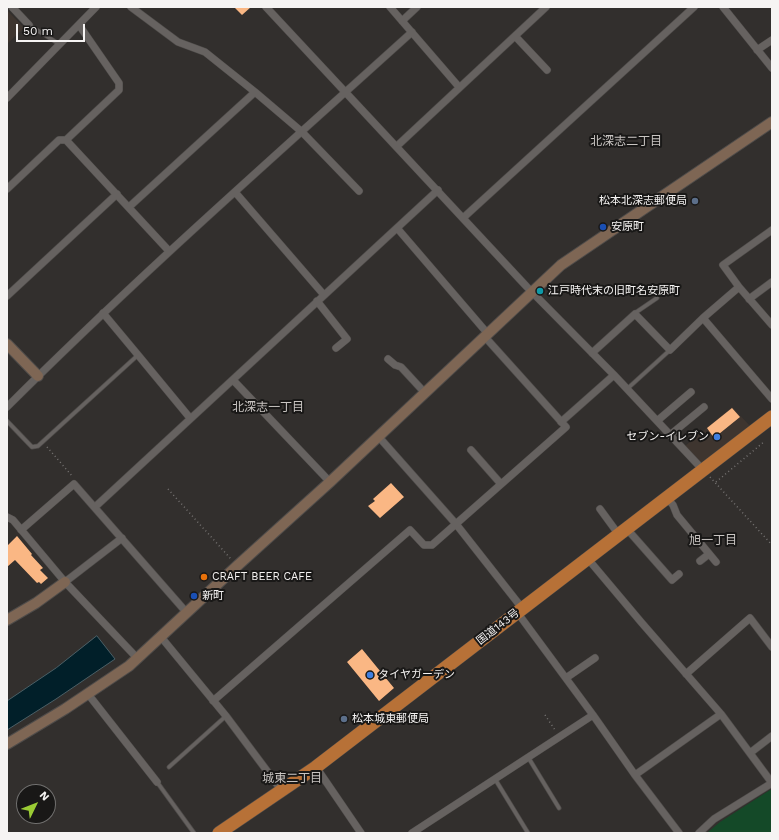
<!DOCTYPE html>
<html>
<head>
<meta charset="utf-8">
<style>
	body { margin:0 }
	#map { position:relative; width:779px; height:840px; overflow:hidden; background:#322f2d; font-family:"Work Sans",sans-serif }
	canvas { display:block }
	.frame { position:absolute; inset:0; border:8px solid #f6f4f3; pointer-events:none }
	.north { position:absolute; left:16px; top:784px; width:40px; height:40px; box-sizing:border-box; background:#191817; border:1px solid #71706f; border-radius:50%; rotate:47deg; font-size:11px; font-weight:700; line-height:16px; text-align:center; color:#f6f4f3 }
	.north::after { content:''; display:block; margin:auto; width:14px; height:18px; background:#9acb34; clip-path:polygon(50% 0,100% 100%,50% 72%,0 100%) }
	.scale { position:absolute; left:16px; top:24px; width:69px; height:18px; box-sizing:border-box; border:2px solid #f6f4f3; border-top:0; padding-left:5px; font-size:12px; line-height:14px; white-space:nowrap; color:#f6f4f3; -webkit-text-stroke:3px #191817; paint-order:stroke }
</style>
</head>
<body>
<div id="map">
<canvas width="779" height="840"></canvas>
<div class="frame"></div>
<div class="north">N</div>
<div class="scale">50 m</div>
</div>
<script>
const ctx = document.querySelector('canvas').getContext('2d');
ctx.lineJoin = 'round';
function fillPath(path, color) {
  ctx.fillStyle = color;
  ctx.fill(path, 'evenodd');
}
function stroke(path, color, width, dash) {
  ctx.strokeStyle = color;
  ctx.lineWidth = width;
  ctx.lineCap = dash ? 'butt' : 'round';
  ctx.setLineDash(dash || []);
  ctx.stroke(path);
}
function label(font, color, halo, rows, align = 'center') {
  ctx.font = font + ' "Work Sans","Noto Sans JP",sans-serif';
  ctx.lineWidth = 4;
  ctx.setLineDash([]);
  ctx.textBaseline = 'middle';
  ctx.strokeStyle = halo;
  ctx.fillStyle = color;
  for (const [text, x, y, turn = 0] of rows) {
    ctx.save();
    ctx.translate(x, y);
    ctx.rotate((+turn || 0) * Math.PI / 180);
    ctx.textAlign = isNaN(turn) ? turn : align;
    if (halo) ctx.strokeText(text, 0, 0);
    ctx.fillText(text, 0, 0);
    ctx.restore();
  }
}
fillPath(new Path2D(`
	M7,10L24,28L7,44Z
	M732,407L751,427L701,464L685,446Z`), '#3e352f');
fillPath(new Path2D(`
	M770,790H772V833H707L720,822Z`), '#144928');
const water = new Path2D(`
	M97,636L115,659L56,699L7,730V701L56,668Z`);
fillPath(water, '#011f29');
stroke(water, '#4a5f66', 1);
fillPath(new Path2D(`
	M234,7H251L242,15Z
	M732,408L740,417L714,438L707,428Z
	M391,483L404,497L380,518L368,506L375,501L373,499Z
	M17,536L32,554L31,555L43,568L40,570L48,578L41,584L39,582L37,583L15,560L7,567V546Z
	M362,649L394,688L379,701L347,662Z`), '#fab784');
const lane = new Path2D(`
	M29,25L59,44
	M635,313L657,298
	M627,389L670,350
	M7,421L32,447L38,446L138,355
	M528,757L559,808
	M169,767L226,716
	M495,779L528,833
	M157,782L194,833`);
const street = new Path2D(`
	M12,7L29,25
	M131,7L178,42L205,52L255,92L302,132L359,191
	M266,7L527,287L614,375L703,470
	M390,7L459,87
	M723,7L772,68
	M402,21L417,7
	M515,36L547,70
	M757,50L772,40
	M7,98L96,7
	M66,140L169,251
	M397,146L546,7
	M7,189L59,140H66L119,90V83L79,25
	M235,192L324,295
	M129,207L255,92
	M463,218L694,7
	M397,228L488,334
	M772,230L723,265L739,287L772,325
	M7,296L117,194
	M749,299L772,282
	M317,301L347,339L336,348
	M103,313L138,355L190,418
	M703,318L772,399
	M592,353L635,314L670,350L703,318L739,287
	M388,359L395,365L401,367L425,393
	M233,380L330,482
	M7,407C137,277 275,156 412,32
	M657,421L691,392
	M561,422L614,375
	M670,435L704,407
	M378,436L456,524L522,608
	M471,450L501,484
	M667,498L673,505L677,515L716,562
	M95,507L438,190
	M600,509L619,535
	M7,517L13,520L65,582L138,659
	M627,529L672,580L679,574
	M21,530L74,484L187,613
	M588,559L641,622L721,714L772,783
	M700,561L709,554
	M65,582L122,538
	M517,612L593,715L635,775L679,833
	M161,637L226,716L282,791
	M686,674L750,618L772,647
	M566,678L595,658
	M88,694L157,782
	M213,701L410,530L424,545H432L566,427L485,337
	M750,753L772,736
	M316,767L361,833
	M635,775L721,714
	M412,833L593,715
	M699,833L714,819L772,783`);
const secondary = new Path2D(`
	M7,344L38,376
	M7,620L36,603L65,582
	M7,744L65,709L129,666L237,566L330,482L561,265L772,122`);
const highway = new Path2D(`
	M219,833L316,767L772,417`);
stroke(lane, '#4f4c4a', 5);
stroke(street, '#4f4c4a', 8);
stroke(secondary, '#4f4c4a', 12);
stroke(highway, '#4f4c4a', 14);
stroke(new Path2D(`
	M47,447L73,477
	M710,477L772,545
	M716,482L765,441
	M168,489L231,559
	M545,715L555,730`), '#767372', 1.5, [1, 3]);
stroke(lane, '#666260', 3.5);
stroke(street, '#666260', 7);
stroke(secondary, '#7e6654', 10);
stroke(highway, '#b77137', 13);
for (const [x, y, r, color] of [
	[695,201,4,"#5c6f8a"],
	[603,227,4,"#1a4fb4"],
	[540,291,4,"#0f9aa8"],
	[717,437,4,"#3f7fe0"],
	[204,577,4,"#e8710a"],
	[194,596,4,"#1a4fb4"],
	[370,675,4,"#3f7fe0"],
	[344,719,4,"#5c6f8a"]
]) {
  const dot = new Path2D();
  dot.arc(x, y, r, 0, 2 * Math.PI);
  ctx.fillStyle = color;
  ctx.fill(dot);
  stroke(dot, '#191817', 1.5);
}
label('11px', '#f6f4f3', '#191817', [
	["松本北深志郵便局",687,201,"right"],
	["安原町",611,227],
	["江戸時代末の旧町名安原町",548,291],
	["セブン-イレブン",709,437,"right"],
	["CRAFT BEER CAFE",212,577],
	["新町",202,596],
	["タイヤガーデン",378,675],
	["松本城東郵便局",352,719]
], 'left');
label('11px', '#f6f4f3', '#191817', [
	["国道143号",498,627,-38]
]);
label('12px', '#c9c5c2', '#191817', [
	["北深志二丁目",626,141],
	["北深志一丁目",268,407],
	["旭一丁目",713,540],
	["城東二丁目",292,778]
]);
</script>
</body>
</html>
